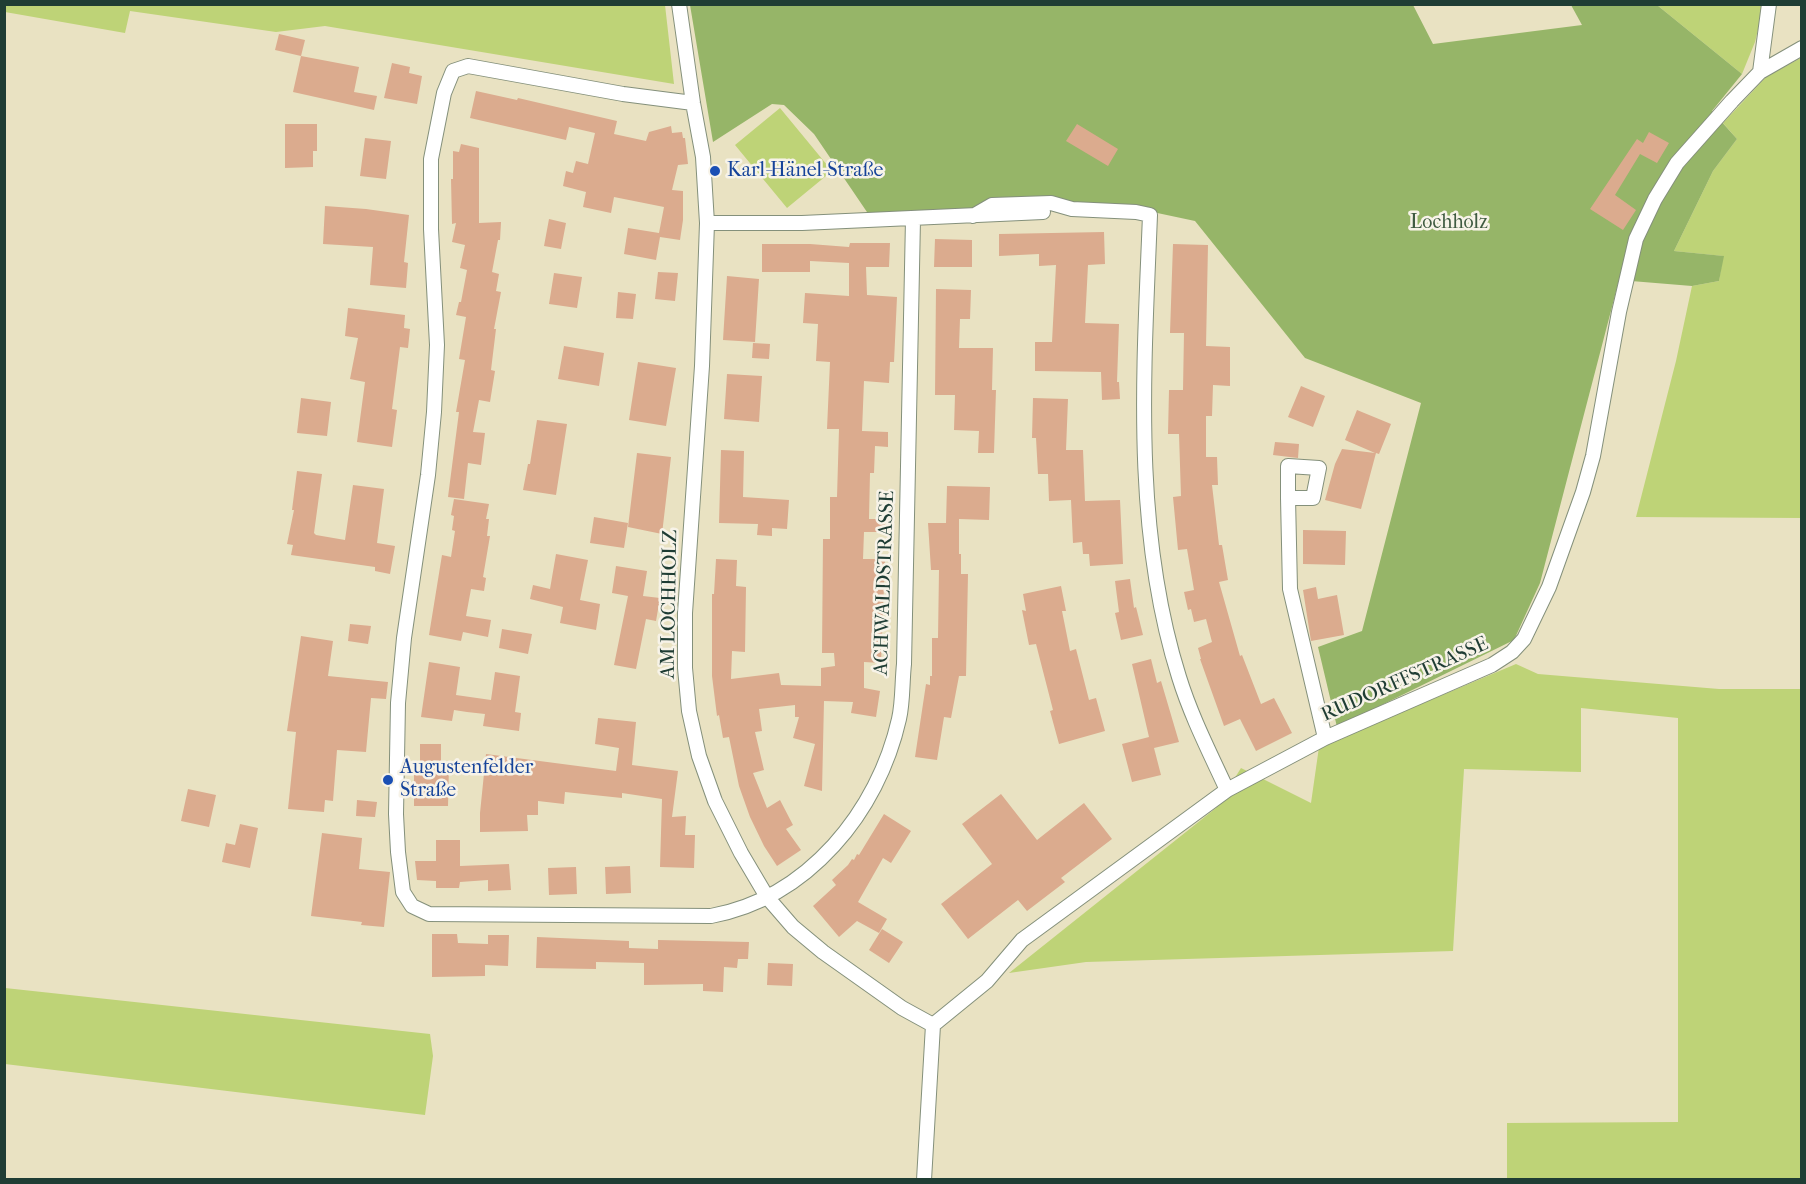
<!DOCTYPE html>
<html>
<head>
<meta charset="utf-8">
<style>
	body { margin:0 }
	#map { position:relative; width:1806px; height:1184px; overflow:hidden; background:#e9e2c2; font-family:"IM FELL French Canon",serif }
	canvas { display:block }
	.frame { position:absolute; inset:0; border:6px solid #1f3d34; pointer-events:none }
</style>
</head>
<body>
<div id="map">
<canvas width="1806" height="1184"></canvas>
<div class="frame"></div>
</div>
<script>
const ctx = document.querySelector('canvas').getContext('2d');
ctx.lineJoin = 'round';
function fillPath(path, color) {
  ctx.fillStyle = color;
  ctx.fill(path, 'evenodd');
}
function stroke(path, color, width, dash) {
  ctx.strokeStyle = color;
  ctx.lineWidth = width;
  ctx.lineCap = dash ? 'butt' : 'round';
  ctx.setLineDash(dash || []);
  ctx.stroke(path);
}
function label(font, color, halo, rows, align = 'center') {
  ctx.font = font + ' "IM FELL French Canon",serif';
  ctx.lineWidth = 5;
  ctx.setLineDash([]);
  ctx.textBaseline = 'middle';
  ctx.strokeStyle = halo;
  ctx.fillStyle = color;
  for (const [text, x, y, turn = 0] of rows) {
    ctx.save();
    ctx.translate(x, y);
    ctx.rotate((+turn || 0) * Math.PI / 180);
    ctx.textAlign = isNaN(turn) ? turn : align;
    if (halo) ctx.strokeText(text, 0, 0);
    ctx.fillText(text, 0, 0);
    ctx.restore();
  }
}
fillPath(new Path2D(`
	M4,5H665L674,84L325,26L276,32L130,11L125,33L5,12Z
	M1657,5H1764L1755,42L1742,74Z
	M1801,58V518L1636,517L1676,361L1692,286L1719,281L1723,256L1674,251L1713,171L1737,139L1723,123L1767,76Z
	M780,108L832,171L787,208L735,145Z
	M1516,664L1538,674L1719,689H1801V1179H1507V1123L1678,1122V718L1581,708V772L1464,769L1453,951L1086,962L1009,973L1216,808L1241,768L1311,803L1319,747Z
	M5,988L430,1034L433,1056L425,1115L5,1064Z`), '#bed377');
fillPath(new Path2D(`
	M690,5H1413L1433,44L1582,25L1571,5H1657L1742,74L1712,111L1737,139L1713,171L1674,251L1724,256L1719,281L1692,286L1619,280L1540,583L1514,640L1337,727L1318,647L1362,631L1421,403L1305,358L1195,221L1115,204L913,219L869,215L814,134L784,105L772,104L713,142Z`), '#96b568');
fillPath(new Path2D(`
	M279,34L305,40L301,56L275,50Z
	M301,56L359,67L354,92L377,96L374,110L293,92Z
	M392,63L410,67L409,73L422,76L417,104L384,98Z
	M476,91L517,100L518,98L617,121L614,134L646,141L649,132L671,126L672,133L682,132L683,138H685L688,164L678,165L672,190L683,191V220L680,240L660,237L656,260L624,254L628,228L659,233L664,207L614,197L611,213L583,207L586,192L563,186L566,171L573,173L576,161L588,164L595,133L569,127L566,140L470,118Z
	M285,124H317V151H313V167L285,168Z
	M1077,124L1118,149L1108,166L1066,141Z
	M1649,132L1669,143L1657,163L1640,154L1615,195L1636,210L1623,230L1590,209L1637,139L1643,143Z
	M365,138L391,141L386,179L360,176Z
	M461,144L479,148V223L501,222L500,240H498L492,272L499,274L496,291L501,292L494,329H496L491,370L495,371L490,402L479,400L473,432L485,433L481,465L468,463L464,499L448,497L459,412H456L465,360L459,359L466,317L456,315L459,302H461L467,270L460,268L465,245L452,242L456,223L452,224L451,179H453V151L459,152Z
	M325,206L366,209L409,215L404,262L408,263L406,288L370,285L373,247L323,244Z
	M549,219L566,223L561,249L544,246Z
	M1104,232L1105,264L1088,265L1085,323L1119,324L1117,382H1119L1120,399L1102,400L1101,372L1035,371V342H1052L1056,265L1039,266V254L999,256V234Z
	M935,239L972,240V267H934Z
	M850,243H890L889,267H866L867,295L897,297L894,362H890L889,383L864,381L862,431L888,432V447L875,446L874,473H870L869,519H885V532H864L863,559H885L881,663L864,662V688L880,691L876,717L851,713L853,702L824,701L822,791L804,786L815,744L793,738L799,717H795V705L759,709L762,731L755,732L764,770L753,773L767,808L780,800L793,825L786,829L801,850L777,866L764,846L750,817L739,786L729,737L723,738L719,715L717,716L712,676V594H714L716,559L737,560L736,586L746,587L745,652L732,651L731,679L779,673L781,685L821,686V668L835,666L834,653H822L823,539H830V497H837L839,429H827L830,362L816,361L818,324L803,323L805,293L849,296V263L810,261V272H762V244H810L849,247Z
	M1173,244L1208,245L1206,346L1230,347V386L1213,385L1212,416H1206V457H1217L1218,485H1212L1219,545H1222L1228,580L1219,582L1240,656L1242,655L1261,704L1274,698L1292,733L1256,751L1240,719L1224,726L1200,659H1201L1198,648L1212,642L1206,619L1194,622L1191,609L1188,610L1184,592L1194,590L1187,549L1178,550L1173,497L1181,496L1179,434H1168L1169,390H1183L1184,333H1170Z
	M658,272L678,273L675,301L655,299Z
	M554,273L582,277L577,308L549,304Z
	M727,276L759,279L755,342L723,340Z
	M936,289L971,290L970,319H960L959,348H993L992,390H996L994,453H978L979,431L954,430L955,395H935Z
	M618,292L636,294L633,319L616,318Z
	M348,308L405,315L404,328L410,329L408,348L400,347L392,409L397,410L392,447L357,442L365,382L350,379L358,338L345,336Z
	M753,343L770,344L769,359L752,358Z
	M564,346L604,353L599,386L558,379Z
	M638,362L676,368L666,426L629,420Z
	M727,374L762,376L759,422L724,419Z
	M1301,386L1325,396L1313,427L1288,417Z
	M301,398L331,402L327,436L297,433Z
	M1033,398L1068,399L1066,450H1083L1085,501L1120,500L1123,564L1090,566L1089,554H1083L1082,542L1073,543L1071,500L1049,501L1048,474H1038L1036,438H1032Z
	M1357,410L1391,424L1379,454L1376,453L1361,509L1325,500L1335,464L1342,449L1375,453L1345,440Z
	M537,420L567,424L556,495L523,490L528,464H530Z
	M1275,442L1299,444L1298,458L1273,455Z
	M721,450L744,451L743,497L789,500L787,529L772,528V536L757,535L758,524L719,523Z
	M637,453L671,457L662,534L628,527Z
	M297,471L322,474L314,533L316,535L345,540L353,485L384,489L377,543L395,546L390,574L375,571V567L291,555L293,545L287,544L294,510H292Z
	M947,486L990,487L989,520L959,519V554H961V574H968L966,676H959L951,718L944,717L937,760L915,757L926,684L930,685V676H932V638H938L939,570H931L928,523H946Z
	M454,499L489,504L486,519H489L487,536H490L483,577L486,578L484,591L471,589L466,616L491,620L488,637L463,632L461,641L429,635L442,555L451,557L455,531L452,530L454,516L451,515Z
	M594,517L628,523L624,548L590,543Z
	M1303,530L1346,531L1345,565L1303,564Z
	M556,554L588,560L580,600L600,604L596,630L560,623L563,607L530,599L533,585L550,589Z
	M616,566L647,571L643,596L660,598L656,621L646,619L636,669L614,665L628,596L612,593Z
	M1130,579L1134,608L1136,607L1143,635L1121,640L1115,613L1119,612L1115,581Z
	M1061,586L1066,611H1062L1070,651L1076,649L1089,700L1096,698L1105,731L1059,744L1050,711L1053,710L1036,644L1029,645L1022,610L1026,611L1023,594Z
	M1316,587L1318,599L1337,595L1344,635L1311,641L1303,590Z
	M350,624L371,626L368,644L348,641Z
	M502,629L532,634L528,654L499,648Z
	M301,636L333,641L328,676L388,682L386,699L371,698L366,752L337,750L333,801L325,800L324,812L288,809L296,732L287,731Z
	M1151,659L1157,683L1161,681L1179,742L1154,748L1161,775L1132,782L1122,744L1149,737L1132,664Z
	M429,662L460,667L456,695L491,700L495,672L520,676L515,712L521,713L519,731L483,726L485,714L467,712L454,710L452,721L421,717Z
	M598,718L636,722L632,765L678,771L672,817L686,816L685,835H695L694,868L660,867L662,799L622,793V798L565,792L564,804L538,801V815H527L528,831L480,832V813L486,754L616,771L619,748L595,744Z
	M420,744H441V765H449L448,806H414V764L420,765Z
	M188,789L216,795L209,827L181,821Z
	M1001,794L1037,840L1084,803L1112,839L1061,878L1065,882L1027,911L1018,900L968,939L941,904L992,864L962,824Z
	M357,800L377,802L375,817L356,816Z
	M884,814L911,831L891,863L883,858L858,902L887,919L879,933L857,921L839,937L813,906L836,885L832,880L848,865L852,859L854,860L857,854L859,855Z
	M240,824L258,828L250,868L222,862L226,843L235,845Z
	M322,833L362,838L359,869L390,872L384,927L361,925L362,922L311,916Z
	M436,840H460V866L509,864L511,890L488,891V880L460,882L459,888H436V881L417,880L415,861H436Z
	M630,866L631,893L606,894L605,867Z
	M576,867L577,894L549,895L548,868Z
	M882,929L903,942L889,963L869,950Z
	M432,934H457L458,943L488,944V935H509L508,966L485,965V976L432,977Z
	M537,937L629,941V948L658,949V940L749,942L748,959H738L737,968L724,967L723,992L703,991V984L644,985V963L596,962V969L536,968Z
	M768,963L793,964L792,986L767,985Z`), '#dbab8e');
const street = new Path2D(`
	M679,4L693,103L703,157L707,223L702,366L685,613V668L689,711L699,756L715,801L741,853L767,897L793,927L823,952L902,1008L933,1025
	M1760,72L1769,4
	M693,103L623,94L468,66L453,71L444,93L431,159V229L437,345L434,412L428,475L404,638L398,703L396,814L398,852L403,892L412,906L429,914L711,916C808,898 878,812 899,719C903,702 902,682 904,664L913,219
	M973,216L992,205L1051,203L1072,209L1136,212L1150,215C1144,368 1132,528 1179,677C1191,716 1210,753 1227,790
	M707,223H802L1043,212
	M1288,498V466L1319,468L1313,498H1288L1290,589L1325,738
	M933,1025L987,981L1022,940L1227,790L1325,738L1492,665L1512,652L1524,639L1549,587L1583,492L1593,456L1619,312L1636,239L1655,199L1677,163L1732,101L1760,72L1802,48
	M924,1180L933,1025`);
stroke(street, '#84907b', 16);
stroke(street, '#fff', 14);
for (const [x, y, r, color] of [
	[715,171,6,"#1a4fb4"],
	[388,780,6,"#1a4fb4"]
]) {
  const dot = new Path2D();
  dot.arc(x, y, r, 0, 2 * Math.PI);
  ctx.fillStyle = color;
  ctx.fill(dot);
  stroke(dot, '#f7f3e8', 2);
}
label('20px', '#164399', '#f7f3e8', [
	["Karl-Hänel-Straße",727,171],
	["Augustenfelder",400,768],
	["Straße",400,791]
], 'left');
label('20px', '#3f5b41', '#f7f3e8', [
	["Lochholz",1449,223]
]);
label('20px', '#1f3d34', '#f7f3e8', [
	["ACHWALDSTRASSE",885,583,-88],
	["AM LOCHHOLZ",670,604,-89],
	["RUDORFFSTRASSE",1405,680,-24]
]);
</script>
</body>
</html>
